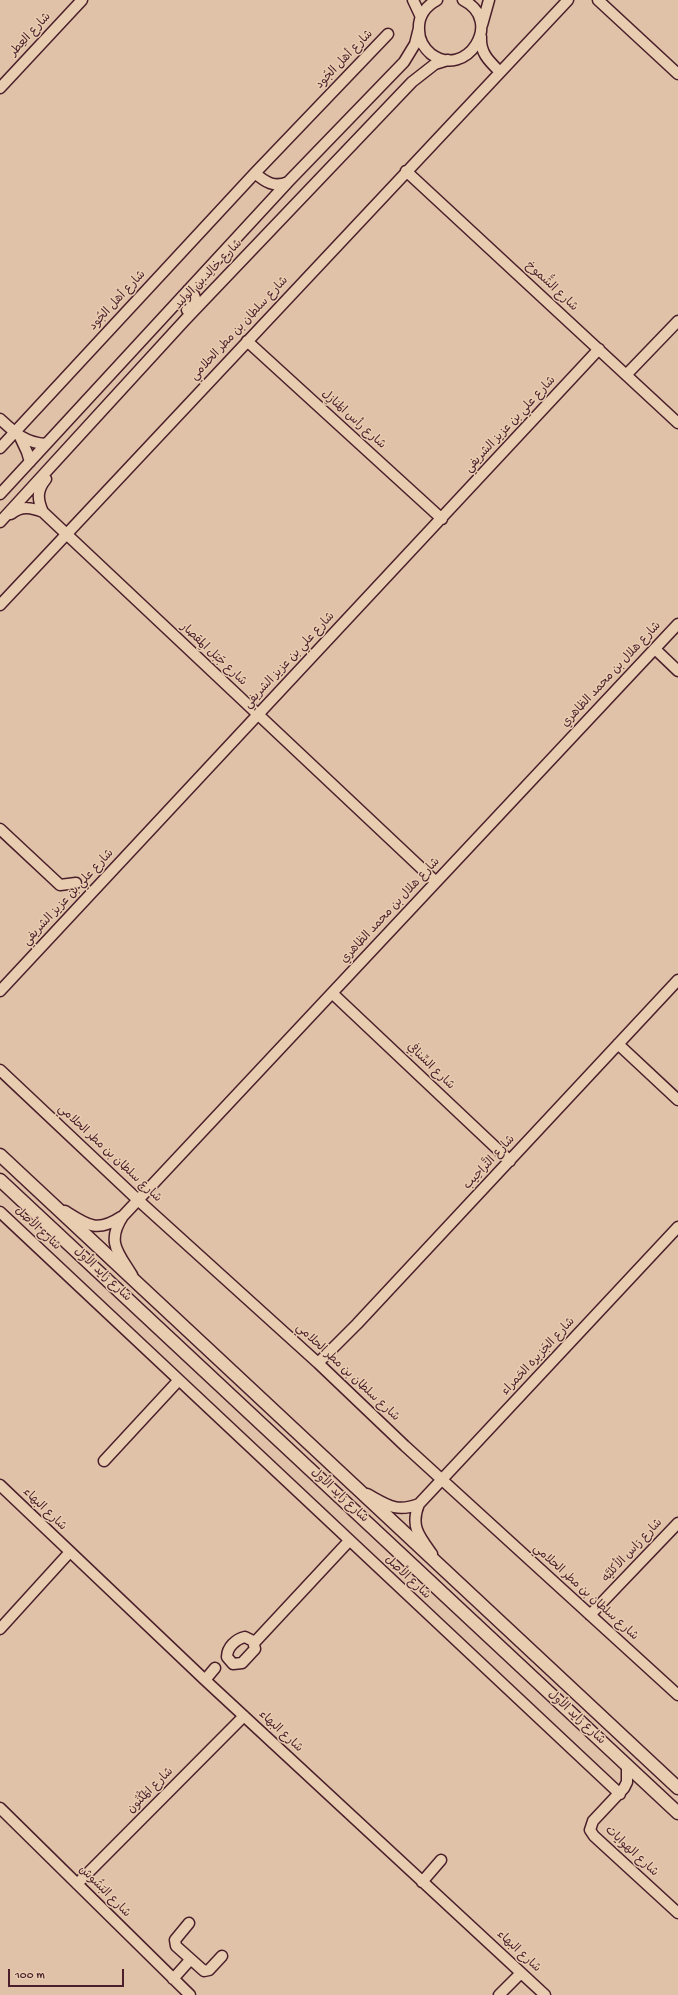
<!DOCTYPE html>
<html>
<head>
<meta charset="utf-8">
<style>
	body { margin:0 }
	#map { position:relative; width:678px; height:1995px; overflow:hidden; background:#dfc2a8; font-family:"Gochi Hand",sans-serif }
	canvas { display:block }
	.scale { position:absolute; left:8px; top:1969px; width:116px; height:18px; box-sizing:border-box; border:2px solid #4a1f2b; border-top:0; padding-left:5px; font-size:12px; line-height:14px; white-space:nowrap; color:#4a1f2b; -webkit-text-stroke:3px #e9cdb0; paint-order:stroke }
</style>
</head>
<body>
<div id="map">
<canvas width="678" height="1995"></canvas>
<div class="scale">100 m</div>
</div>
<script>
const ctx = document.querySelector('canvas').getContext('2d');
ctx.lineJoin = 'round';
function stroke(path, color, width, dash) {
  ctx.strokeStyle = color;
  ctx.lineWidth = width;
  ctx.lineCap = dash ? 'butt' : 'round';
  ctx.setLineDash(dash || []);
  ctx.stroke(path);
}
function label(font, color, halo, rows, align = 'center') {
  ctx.font = font + ' "Gochi Hand","Playpen Sans Arabic",sans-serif';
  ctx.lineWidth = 3;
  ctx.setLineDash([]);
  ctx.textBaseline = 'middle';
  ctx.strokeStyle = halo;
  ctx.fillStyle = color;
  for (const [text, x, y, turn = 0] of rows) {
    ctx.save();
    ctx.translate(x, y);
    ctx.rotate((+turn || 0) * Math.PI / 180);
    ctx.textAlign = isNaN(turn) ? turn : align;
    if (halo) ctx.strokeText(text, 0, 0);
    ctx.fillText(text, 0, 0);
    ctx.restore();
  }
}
const minor = new Path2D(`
	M413,0L421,17
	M437,0C426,6 418,16 419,30C419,39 424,48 431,54C466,80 505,21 463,0
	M598,0L678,74
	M482,25L489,0
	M481,37C480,53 489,61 500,72
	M0,88L82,0
	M406,171L678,423
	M255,173C265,182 274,188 288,182
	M187,310L195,298L194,295L188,290
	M247,341L442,519
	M626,375L678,321
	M0,419C14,432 25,443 46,444
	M20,437L27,452L30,462
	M0,448L255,173L388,34
	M46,479C37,490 37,499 43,512L436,882
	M0,494L288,182L404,62L415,44L419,28
	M11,514C22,505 32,508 43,512
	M0,522L185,320L412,82L435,64L448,60
	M0,605L568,0
	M655,649L678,671
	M0,829L60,885L76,883
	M0,991L599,349
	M332,993L510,1161
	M618,1044L678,1100
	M0,1070L138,1200L318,1363L405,1446L678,1695
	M65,1211C87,1225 97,1233 121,1217
	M0,1212L620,1794
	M132,1275C118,1252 106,1242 123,1216L678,624
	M318,1363L357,1324L678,980
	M104,1461L178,1381
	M0,1485L205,1680L545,1995
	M367,1494C387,1505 396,1513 419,1504
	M432,1554C419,1536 410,1526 419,1504L678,1227
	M590,1615L678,1523
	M0,1629L69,1553
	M245,1637L253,1641L255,1649L242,1663L233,1664L227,1657C227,1647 236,1639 245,1637Z
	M254,1643L349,1541
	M205,1680L215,1668
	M627,1766V1782L624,1788L593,1821L590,1830L594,1836L678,1913
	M0,1808L190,1995
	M422,1882L441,1860
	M77,1884L244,1716
	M189,1923L175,1940L176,1946L204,1971L209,1970L222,1956
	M173,1979L190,1960
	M499,1995L521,1973`);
const major = new Path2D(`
	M0,1155L678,1788
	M0,1180L678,1813`);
stroke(minor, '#4a1f2b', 13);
stroke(major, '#4a1f2b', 15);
stroke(minor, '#e9cdb0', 10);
stroke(major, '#e9cdb0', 12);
label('12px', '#4a1f2b', '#e9cdb0', [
	["شارع العِطر",31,35,-47],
	["شارع أهل الجُود",345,60,-46],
	["شارع خالِد بن الوليد",209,275,-46],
	["شارع الشُّموخ",551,287,43],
	["شارع أهل الجُود",118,301,-47],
	["شارع سلطان بن مطر الحلامي",240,329,-47],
	["شارع رأس المَنازِل",353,420,42],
	["شارع علي بن عزيز الشريفي",511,425,-47],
	["شارع جَبَل المِقصار",213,655,43],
	["شارع علي بن عزيز الشريفي",290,661,-47],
	["شارع هلال بن محمد الظاهري",612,675,-47],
	["شارع علي بن عزيز الشريفي",69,898,-47],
	["شارع هلال بن محمد الظاهري",391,911,-47],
	["شارع السِّنافِي",430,1067,44],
	["شارع سلطان بن مطر الحلامي",109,1154,43],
	["شارع التَّراحِيب",490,1163,-47],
	["شارع الأصل",37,1229,43],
	["شارع زايد الأول",102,1275,43],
	["شارع الجَزيره الحَمراء",539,1357,-47],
	["شارع سلطان بن مطر الحلامي",347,1373,43],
	["شارع زايد الأول",339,1496,43],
	["شارع البهاء",44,1510,44],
	["شارع رَاس الأكليَّه",633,1551,-47],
	["شارع الأصل",407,1578,43],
	["شارع سلطان بن مطر الحلامي",585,1593,42],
	["شارع زايد الأول",576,1718,43],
	["شارع البهاء",280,1732,43],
	["شارع المَكْنُون",151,1791,-45],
	["شارع الهوايات",631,1852,43],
	["شارع البَشُوش",104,1892,45],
	["شارع البهاء",518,1952,43]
]);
</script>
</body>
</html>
